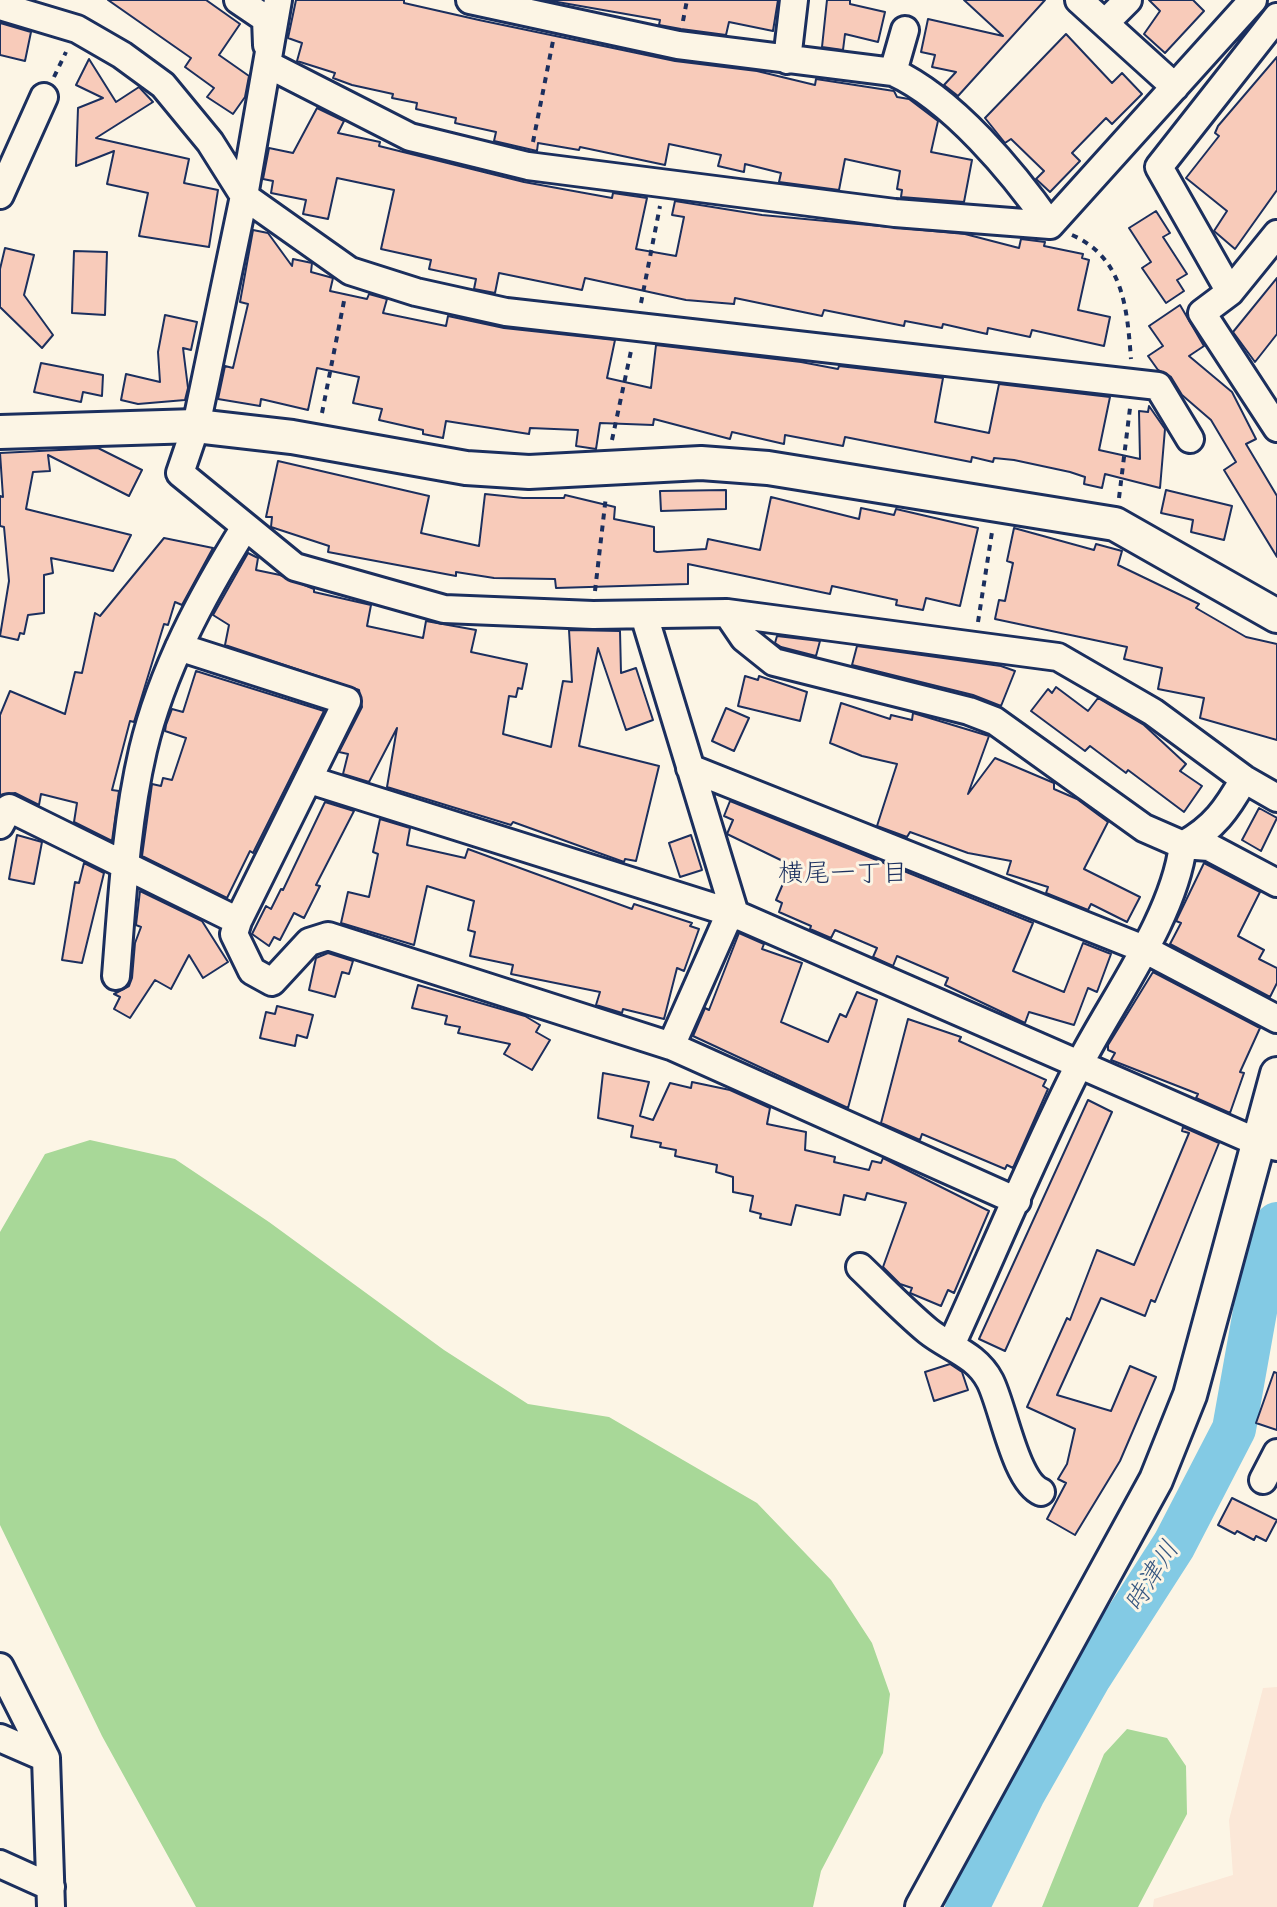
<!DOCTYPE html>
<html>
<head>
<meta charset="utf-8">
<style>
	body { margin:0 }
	canvas { display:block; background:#fcf5e5 }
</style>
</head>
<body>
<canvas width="1277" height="1907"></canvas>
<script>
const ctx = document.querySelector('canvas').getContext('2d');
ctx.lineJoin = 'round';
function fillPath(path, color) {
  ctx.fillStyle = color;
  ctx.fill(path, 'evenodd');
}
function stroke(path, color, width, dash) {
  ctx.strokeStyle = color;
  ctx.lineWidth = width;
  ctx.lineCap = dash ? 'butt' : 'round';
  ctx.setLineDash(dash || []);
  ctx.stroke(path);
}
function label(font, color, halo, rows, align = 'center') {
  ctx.font = font + ' Itim,"Klee One",sans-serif';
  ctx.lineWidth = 6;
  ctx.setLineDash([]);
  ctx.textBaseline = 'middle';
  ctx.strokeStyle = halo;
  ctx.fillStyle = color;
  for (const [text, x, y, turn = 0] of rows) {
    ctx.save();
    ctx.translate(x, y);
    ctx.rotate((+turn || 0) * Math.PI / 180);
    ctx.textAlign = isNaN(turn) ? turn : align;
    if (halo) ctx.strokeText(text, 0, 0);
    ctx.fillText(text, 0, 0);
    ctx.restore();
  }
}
fillPath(new Path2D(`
	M1277,1687V1907H1153L1154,1899L1233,1875L1229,1820L1263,1688Z`), '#fbe8d8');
fillPath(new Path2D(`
	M90,1140L175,1159L269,1222L444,1350L528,1404L609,1417L757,1503L831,1580L872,1643L890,1694L883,1753L821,1871L813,1907H196L102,1736L0,1525V1232L45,1154Z
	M1127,1729L1167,1738L1186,1766L1187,1814L1138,1907H1042L1104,1754Z`), '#a8d898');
stroke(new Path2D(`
	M967,1907L1023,1794L1090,1676L1174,1545L1234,1429L1264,1261L1277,1224`), '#83cae4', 44);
const building = new Path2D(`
	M108,0H206L240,24L219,55L249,76L245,97L233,114L207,97L214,88L185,67L191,58Z
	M296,0H404V3L479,20L675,61L757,71L815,85L816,79L894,91L897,97L909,99L938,121L931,152L972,160L964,202L901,197L902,190L897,189L900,171L845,159L839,190L779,182L781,173L745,164L744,172L718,166L721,155L669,144L665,165L580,147L579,150L538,143L537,151L494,141L496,132L455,123L456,118L416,109L417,103L392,98L393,94L352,85L333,78L335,73L297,61L302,43L288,38Z
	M546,0H778L773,31L729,22L726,35L681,29L659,25L660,20Z
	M827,0H850V4L885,12L878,42L845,34L843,50L822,47Z
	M964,0H1045L958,96L944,85L956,72L932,67L935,55L921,52L928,19L1003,36Z
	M1149,0H1193L1204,11L1165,53L1144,34L1160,11Z
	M0,23L31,32L25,61L0,55Z
	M1066,34L1112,83L1122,73L1142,94L1112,124L1106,118L1072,153L1080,161L1050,192L1036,179L1044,171L1011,139L1005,143L985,118Z
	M1277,57V190L1235,249L1214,231L1227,211L1186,178L1219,136L1215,133L1218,126Z
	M89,59L116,102L139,87L153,102L96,138L189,159L184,183L218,190L209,247L139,236L148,193L107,184L114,151L76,166L78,108L103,98L76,85Z
	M317,108L344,121L338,133L380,142L379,146L524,182L612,198L613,193L647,198L636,249L676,256L684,217L672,215L675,201L762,215L965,234L1019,248L1021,239L1045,242L1044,246L1083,254L1082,258L1089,260L1078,310L1110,317L1104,346L1032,330L1030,337L988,328L987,334L943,324L942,328L905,321L904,326L824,310L822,316L735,298L734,304L686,300L585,278L582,290L499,273L495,293L474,289L476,279L429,269L431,260L381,249L394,190L337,178L328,219L303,214L306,200L271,193L273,181L263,179L269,148L293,153Z
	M1156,211L1170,233L1163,237L1187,274L1177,280L1184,291L1166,303L1142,268L1151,262L1129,228Z
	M253,230L268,233L292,266L293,259L312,263L311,272L333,278L330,291L367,299L369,294L387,299L383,313L446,326L448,316L504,328L615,340L607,378L651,388L656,345L801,362L838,369L839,366L943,378L935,422L989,433L999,384L1110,397L1099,450L1140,459L1139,411L1148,412L1149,406L1165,429L1160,488L1105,474L1102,488L1084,484L1085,477L1070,472L1014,460L994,458L993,462L972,457L971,462L845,437L843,446L785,435L784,444L732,432L730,439L654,419L653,425L600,423L596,449L576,446L578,430L530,428L529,434L446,421L443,438L423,434V430L379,420L382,409L353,403L359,377L317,368L308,410L261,399L260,406L218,399L225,366L233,368L248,304L240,302Z
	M5,248L34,255L24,295L53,335L42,348L0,307V269Z
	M74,251L107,252L105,315L72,313Z
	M1277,278V334L1255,362L1233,332Z
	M1180,305L1204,346L1189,356L1232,392L1256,439L1246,444L1277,496V557L1224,470L1236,462L1211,420L1182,395L1171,377L1158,370L1148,356L1163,346L1149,326Z
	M165,315L197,322L191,350L183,348L188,388L185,400L138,404L121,400L126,374L160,382L158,352Z
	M41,363L103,375L102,396L83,392L81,402L34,392Z
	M98,448L142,470L129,496L48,455L50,471L33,472L26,509L131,535L113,571L51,558L53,573L44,575V613L28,615L24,634L20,633L18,640L0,636L9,581L4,527L0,526V496L3,497L0,453Z
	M278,461L429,496L421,533L479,546L485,494L523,498H564L565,495L615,507L614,519L654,527V551L657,552L706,549L708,539L760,550L771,497L859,519L861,508L894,515L896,509L978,528L960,606L926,598L923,610L896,605L897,600L832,586L830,594L688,564V584L556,588L555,579L494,578L456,572V576L328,552L329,546L271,527L272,517H266Z
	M726,490V509L661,511L660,491Z
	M1166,490L1232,506L1224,540L1191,532L1193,520L1161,513Z
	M1014,528L1094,550L1096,544L1122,551L1118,565L1199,604L1196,608L1246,637L1277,644V740L1200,718L1204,698L1158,689L1162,668L1124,659L1127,647L995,619L999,600L1005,601L1013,563L1007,561Z
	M164,538L213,548L182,605L175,602L168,625L164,624L134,722L130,721L112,790L119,791L112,841L74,822L77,803L41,794L39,805L15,793L0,795V715L10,691L65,714L75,672L82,673L95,613L100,616Z
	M248,553L258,558L256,570L280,575L314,589V592L371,605L367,626L423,638L426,621L476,630L471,652L527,664L522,689L518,688L516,697L509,696L503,734L551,747L563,681L572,682L569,630L620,631L621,673L636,668L653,720L626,730L598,648L579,746L659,766L636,861L625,859L624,862L513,822L511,825L387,787L397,728L369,782L343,774L348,754L339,752L362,707L359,690L225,645L229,625L213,615Z
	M777,636L820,641L816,656L781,647L775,643Z
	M857,646L1001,666L1015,671L1001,706L973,695L852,665Z
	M196,671L324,711L253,853L250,851L227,898L142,856L152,784L161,786L163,778L172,780L186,738L165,731L166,725L172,709L183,712Z
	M745,676L758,680L759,676L807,692L800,721L738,706Z
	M1056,687L1088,711L1098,698L1144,725L1186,764L1180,771L1202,786L1184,812L1128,770L1126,773L1090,746L1085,751L1031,711L1048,689L1052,693Z
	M841,703L890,719L891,715L912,720L913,713L989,736L968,794L995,758L1054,783V789L1077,799L1108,822L1084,869L1140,897L1127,922L1091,904L1088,910L1046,893L1048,887L1007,874L1011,861L968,853L910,832L907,837L877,826L897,764L862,756L830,743Z
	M726,708L749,718L734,751L712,741Z
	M730,801L1033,923L1013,971L1064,992L1083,943L1111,954L1097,992L1088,988L1074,1025L1029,1012L1025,1023L945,985L948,978L897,956L893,966L873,957L877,948L835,930L831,938L810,929L811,926L779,912L782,903L776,900L791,865L727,834L733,820L724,816Z
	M325,802L354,811L316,885L320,886L304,918L294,913L280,940L274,937L269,946L252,934L266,906L271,909L281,889L283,890Z
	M1259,808L1277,818L1261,851L1242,840Z
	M380,819L410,828L407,845L465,858L468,849L632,909L634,904L692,923L690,926L699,929L684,971L677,968L664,1019L623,1009L622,1013L596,1005L600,992L511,974L513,965L470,956L475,932L468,930L474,901L427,886L414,945L341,923L348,892L369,897L378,854L373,852Z
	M17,835L42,842L34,884L9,879Z
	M691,835L702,870L680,877L669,843Z
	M84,863L104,873L82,963L62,960L75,882L79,883Z
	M1204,863L1260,892L1238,936L1264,950L1259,959L1277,968V983L1270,997L1170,944L1181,923L1176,921Z
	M140,891L202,921L228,962L203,978L189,955L171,989L155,980L130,1018L114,1009L120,997L114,994L129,986L132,978L135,943L141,927L136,925Z
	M739,933L764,944L762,949L802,963L781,1022L828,1042L840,1014L846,1017L857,992L877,1000L848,1108L693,1036L705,1008L709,1010Z
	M328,953L353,961L349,974L342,972L335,997L309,990L316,958Z
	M1153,972L1260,1028L1240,1072L1244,1073L1230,1113L1196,1098L1198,1094L1111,1060L1115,1053L1108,1050V1045Z
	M418,985L525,1016L540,1025L536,1032L550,1040L532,1070L504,1054L510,1044L458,1033L460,1027L445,1024L447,1016L412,1008Z
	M277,1006L313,1015L307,1038L297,1035L295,1046L260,1038L266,1012L275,1014Z
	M908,1019L961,1037L959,1041L1046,1080L1043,1086L1048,1089L1013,1168L1007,1165L1005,1169L922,1134L920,1140L881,1123Z
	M603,1073L649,1082L640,1116L653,1120L670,1083L691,1088L692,1082L730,1090L770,1108L767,1124L806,1132L805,1150L835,1157L834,1162L869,1170L872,1161L881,1163L883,1158L989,1211L954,1293L948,1290L941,1306L910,1293L912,1288L900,1284L883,1267L906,1203L867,1193L865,1200L844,1195L840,1215L796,1205L791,1225L760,1218L761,1214L750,1211L753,1196L733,1192V1177L716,1172L717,1165L675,1156L676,1150L660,1147L661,1143L631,1137L633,1126L598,1118Z
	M1088,1100L1112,1112L1005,1351L979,1339Z
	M1183,1127L1219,1143L1155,1302L1151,1300L1145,1316L1101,1298L1057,1395L1111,1411L1130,1366L1156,1377L1120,1461L1075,1535L1047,1519L1066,1483L1058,1479L1067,1464L1075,1429L1027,1407L1067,1318L1070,1320L1097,1250L1134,1265L1189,1133L1182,1131Z
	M950,1364L962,1372L968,1390L934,1401L925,1372Z
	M1274,1372L1277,1373V1430L1256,1423Z
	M1232,1498L1277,1520L1266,1541L1256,1536L1254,1540L1237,1531L1235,1534L1218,1525Z`);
fillPath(building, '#f8cbba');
stroke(building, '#1b2f5e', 2);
const minor = new Path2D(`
	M238,0L266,19L267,45
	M278,0L244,196L196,426L180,473L295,567L444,609L593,615L727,613L1058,657L1153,712L1244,779L1277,798
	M470,0L678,45L893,72C952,99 1013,172 1050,225
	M1079,0L1175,87
	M0,6L77,29L122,55L163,85L210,142L244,196L350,271L416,292L506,312L1158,386L1190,439
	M1105,23L1128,0
	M787,60L794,0
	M267,64L410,137L528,166L895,213L1050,225
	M893,72L905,30
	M0,195L44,97
	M1050,225L1253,0
	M1277,234L1230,292L1202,313L1277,428
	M1230,292L1159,167L1277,17
	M727,613L744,638L774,662L969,711L995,721L1144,828L1183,845L1209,847L1277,883
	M644,615L735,914
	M179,647L347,701L238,921L234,934L252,971L272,982L309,942L328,936L671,1046L1017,1201
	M690,768L1144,949L1277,1019
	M310,780L735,914L1257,1142L1277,1147
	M0,825L9,808L238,921
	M116,976C122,901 126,823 143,750C162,670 202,596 245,527
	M671,1046L726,922L735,914
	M860,1267C882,1288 904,1311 928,1331C949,1348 976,1354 990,1381C1003,1406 1015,1481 1041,1492
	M952,1343C994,1251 1033,1156 1079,1065C1112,1000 1174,918 1183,845C1214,828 1227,809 1244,779
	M1263,1480L1277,1453
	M0,1667L46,1758L51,1907
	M0,1738L46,1758
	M0,1864L51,1887`);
const tertiary = new Path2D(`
	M0,432L196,426L292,437L466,468L529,472L701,463L768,468L1115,524L1277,616
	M922,1907L1156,1480L1190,1395L1277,1074`);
stroke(minor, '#1b2f5e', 32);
stroke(tertiary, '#1b2f5e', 38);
stroke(new Path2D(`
	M683,21L687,0
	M54,77L66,52
	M533,142L553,41
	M1072,235C1124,258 1127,309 1131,359
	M641,303L660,206
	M322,413L345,296
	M612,440L631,351
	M1119,498L1130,408
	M595,591L606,496
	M978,622L992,532`), '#1b2f5e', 4, [6, 6]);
stroke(minor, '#fcf5e5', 26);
stroke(tertiary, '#fcf5e5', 32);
label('26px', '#1b2f5e', '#fcf5e5', [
	["横尾一丁目",843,874]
]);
label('italic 26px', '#355680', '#fcf5e5', [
	["時津川",1153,1577,-58]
]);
</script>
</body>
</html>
